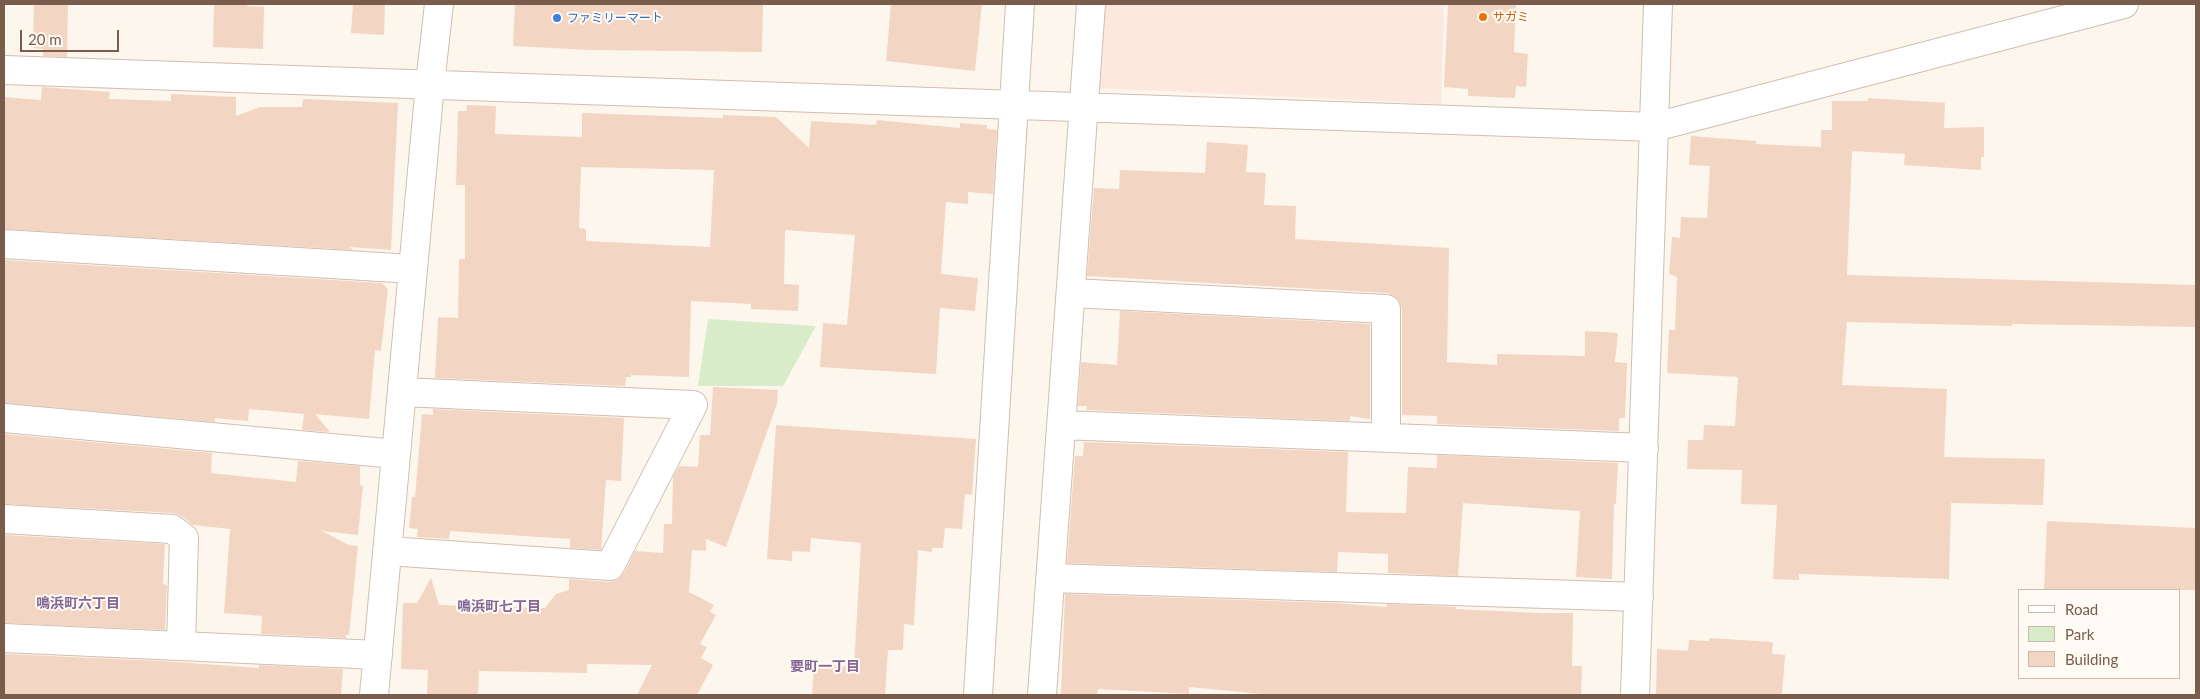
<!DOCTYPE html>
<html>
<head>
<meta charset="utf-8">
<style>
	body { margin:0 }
	#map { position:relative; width:2200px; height:699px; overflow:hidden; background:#fdf6ec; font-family:Lato,sans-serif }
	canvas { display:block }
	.frame { position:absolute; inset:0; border:5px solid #7a5c4d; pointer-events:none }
	.legend { position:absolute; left:2018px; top:589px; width:162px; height:90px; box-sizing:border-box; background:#fffaf3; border:1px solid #cabbb1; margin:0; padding:6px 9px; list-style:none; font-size:15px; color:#7a5c4d }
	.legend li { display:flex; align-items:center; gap:10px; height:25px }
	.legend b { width:25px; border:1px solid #cabbb1 }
	.scale { position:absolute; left:20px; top:30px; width:99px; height:22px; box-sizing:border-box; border:2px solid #7a5c4d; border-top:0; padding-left:6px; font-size:15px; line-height:18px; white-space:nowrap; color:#7a5c4d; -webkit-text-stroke:4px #fffaf3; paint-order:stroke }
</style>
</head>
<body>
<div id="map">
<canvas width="2200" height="699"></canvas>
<div class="frame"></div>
<ul class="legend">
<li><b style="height:6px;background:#fff"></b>Road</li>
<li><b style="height:14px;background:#d8ecc9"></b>Park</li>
<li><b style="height:14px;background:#f3d5c3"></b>Building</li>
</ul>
<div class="scale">20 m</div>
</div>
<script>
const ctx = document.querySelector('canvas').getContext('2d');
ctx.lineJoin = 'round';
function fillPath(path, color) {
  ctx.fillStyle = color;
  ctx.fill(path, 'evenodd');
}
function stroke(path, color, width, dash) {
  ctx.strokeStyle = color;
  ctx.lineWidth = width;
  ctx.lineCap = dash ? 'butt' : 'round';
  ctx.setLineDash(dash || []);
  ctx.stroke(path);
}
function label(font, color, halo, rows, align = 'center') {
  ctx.font = font + ' Lato,"Noto Sans JP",sans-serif';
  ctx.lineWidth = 4;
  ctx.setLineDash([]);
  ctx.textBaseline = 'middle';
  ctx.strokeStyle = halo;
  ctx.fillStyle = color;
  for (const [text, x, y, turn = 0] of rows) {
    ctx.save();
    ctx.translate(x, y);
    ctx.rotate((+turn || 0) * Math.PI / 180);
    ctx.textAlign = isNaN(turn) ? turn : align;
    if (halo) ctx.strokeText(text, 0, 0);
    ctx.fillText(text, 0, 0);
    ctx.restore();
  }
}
fillPath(new Path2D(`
	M1104,4H1444L1441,104L1095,88Z`), '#fde8e0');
fillPath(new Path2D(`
	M708,319L816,326L783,386H698Z`), '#d8ecc9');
fillPath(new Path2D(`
	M34,4H68L67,57L43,56V49L33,48Z
	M214,4H247V6L264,7L263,49L213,47Z
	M353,4H385L384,35L351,33Z
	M515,4H763L762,52L591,50L513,46Z
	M891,4H982L975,71L886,61Z
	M1448,4H1516L1514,52L1528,54L1526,87L1516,86L1515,98L1468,96V89L1444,87Z
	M42,87L110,92L109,99L171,101V94L236,97V116L260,107H302L303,99L398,103L391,250L350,247L353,250L4,229V97L41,100Z
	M1868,98L1945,103L1944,128L1984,127V157H1981V170L1904,165L1905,154L1852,151L1847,275L2196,285V327L2012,324V326L1847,322L1842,385L1947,389L1944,457L2045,459L2043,505L1951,503L1949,579L1799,574V580L1773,579L1777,505L1741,504L1742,470L1687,469L1688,440H1703L1704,425L1735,426L1738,377L1667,373L1669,330H1675L1677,277L1669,274L1672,237L1680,238L1681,217L1707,218L1710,166L1689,165L1691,136L1756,141V144L1821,147V130H1832V101H1868Z
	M467,105L496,106L495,134L582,137V113L723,118V115L776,117L809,148L811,121L876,125L877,120L960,128V123L987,125V129L997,130L993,194L968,192V204L946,202L941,274L978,278L975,311L940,308L936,374L820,367L823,323L847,325L855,235L785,230L784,284L799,285L798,311L751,309V304L691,301L689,377L631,375V377H626L625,386L435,378L438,317L458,318L459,259H465V185H456L458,111H466ZM581,167L714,170L710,247L586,241V229L579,228Z
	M1207,142L1248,145L1246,172L1266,173L1264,205L1296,206L1295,239L1449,248L1447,362L1497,365V354L1585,356V331L1618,333L1615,362L1627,363L1625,418H1619V431L1437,424V416L1402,415V309L1399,301L1394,296L1387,293L1087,276L1094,188L1119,189L1120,170L1205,173Z
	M4,260L382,283L388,289L381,351L375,350L369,419L315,414L330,432L302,430L304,414L249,409L248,421L215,418V422L4,403Z
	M1120,311L1370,324V419L1350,416V421L1086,410L1087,406H1078L1081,362L1117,365Z
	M713,387L778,390L777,404L726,547L706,539V551L692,550L689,592L714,605L710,612L716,615L700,644L707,647L701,658L713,665L697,695H637L652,665L587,664V673L479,671L478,695H427L428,670L401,669L403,603H417L431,578L439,605L545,608L556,594L569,590V579L609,582L617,580L624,573L635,551L663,553L664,524H672L673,477L679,466L698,467L700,435H710Z
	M433,409L624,418L621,481L606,480L601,550L570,548V539L450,531L449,539L417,537L418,529L409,528L412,497H415L422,414L433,415Z
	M776,425L976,439L972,495L965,494L962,529L945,528L943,548H932V552L918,550L914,625L904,624L903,650H888L885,695H812L814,664L854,667L861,543L811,538L810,552L792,551V561L767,559Z
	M4,434L212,453L211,473L296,482L298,461L360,466V485L363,486L358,535L322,531L349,545L358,546L349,635H346V638L261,634L262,616L224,613L230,529L193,525L181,516L173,513L4,504Z
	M1084,442L1348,452L1346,512L1406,513L1408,467L1437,468V455L1618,463L1616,504H1614L1612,579L1576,577L1580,511L1463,503L1458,576L1388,573V554L1338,552L1337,572L1067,563L1075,456H1083Z
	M2047,521L2196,528V590H2044Z
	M4,535L165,544L163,584L167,585L165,630L4,623Z
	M1065,594L1335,603L1387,607V604L1456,607V609L1537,613H1573L1572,666H1582L1581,695H1262V694L1189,687V694L1098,689L1097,695L1061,694Z
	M1709,638L1773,642L1772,654L1785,655L1782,695H1656L1657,649L1688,651L1689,640L1709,641Z
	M4,654L163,661L259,668V665L343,669L341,695H4Z`), '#f3d5c3');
const minor = new Path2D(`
	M4,70L1655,127L2124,4
	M4,244L413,269
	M1072,293L1386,309V438
	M4,418L396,454
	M1062,425L1644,448
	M4,519L172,529L184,538L181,645
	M387,551L610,566L693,405L402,392
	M1051,578L1639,597
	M4,638L378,655
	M374,695L430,84L439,4
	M978,695L1020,4
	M1042,695L1091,4
	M1635,695L1658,4`);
stroke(minor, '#d1beb0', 30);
stroke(minor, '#fff', 28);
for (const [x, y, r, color] of [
	[1483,17,5,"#e8710a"],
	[557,18,5,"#3f7fe0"]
]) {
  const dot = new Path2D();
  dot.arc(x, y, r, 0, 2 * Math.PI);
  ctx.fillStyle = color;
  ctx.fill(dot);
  stroke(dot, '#fffaf3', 2);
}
label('12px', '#c56008', '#fffaf3', [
	["サガミ",1493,17]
], 'left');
label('12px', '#366cbe', '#fffaf3', [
	["ファミリーマート",567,18]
], 'left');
label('bold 14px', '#846695', '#fffaf3', [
	["鳴浜町六丁目",78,603],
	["鳴浜町七丁目",499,606],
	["要町一丁目",825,666]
]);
</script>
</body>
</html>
